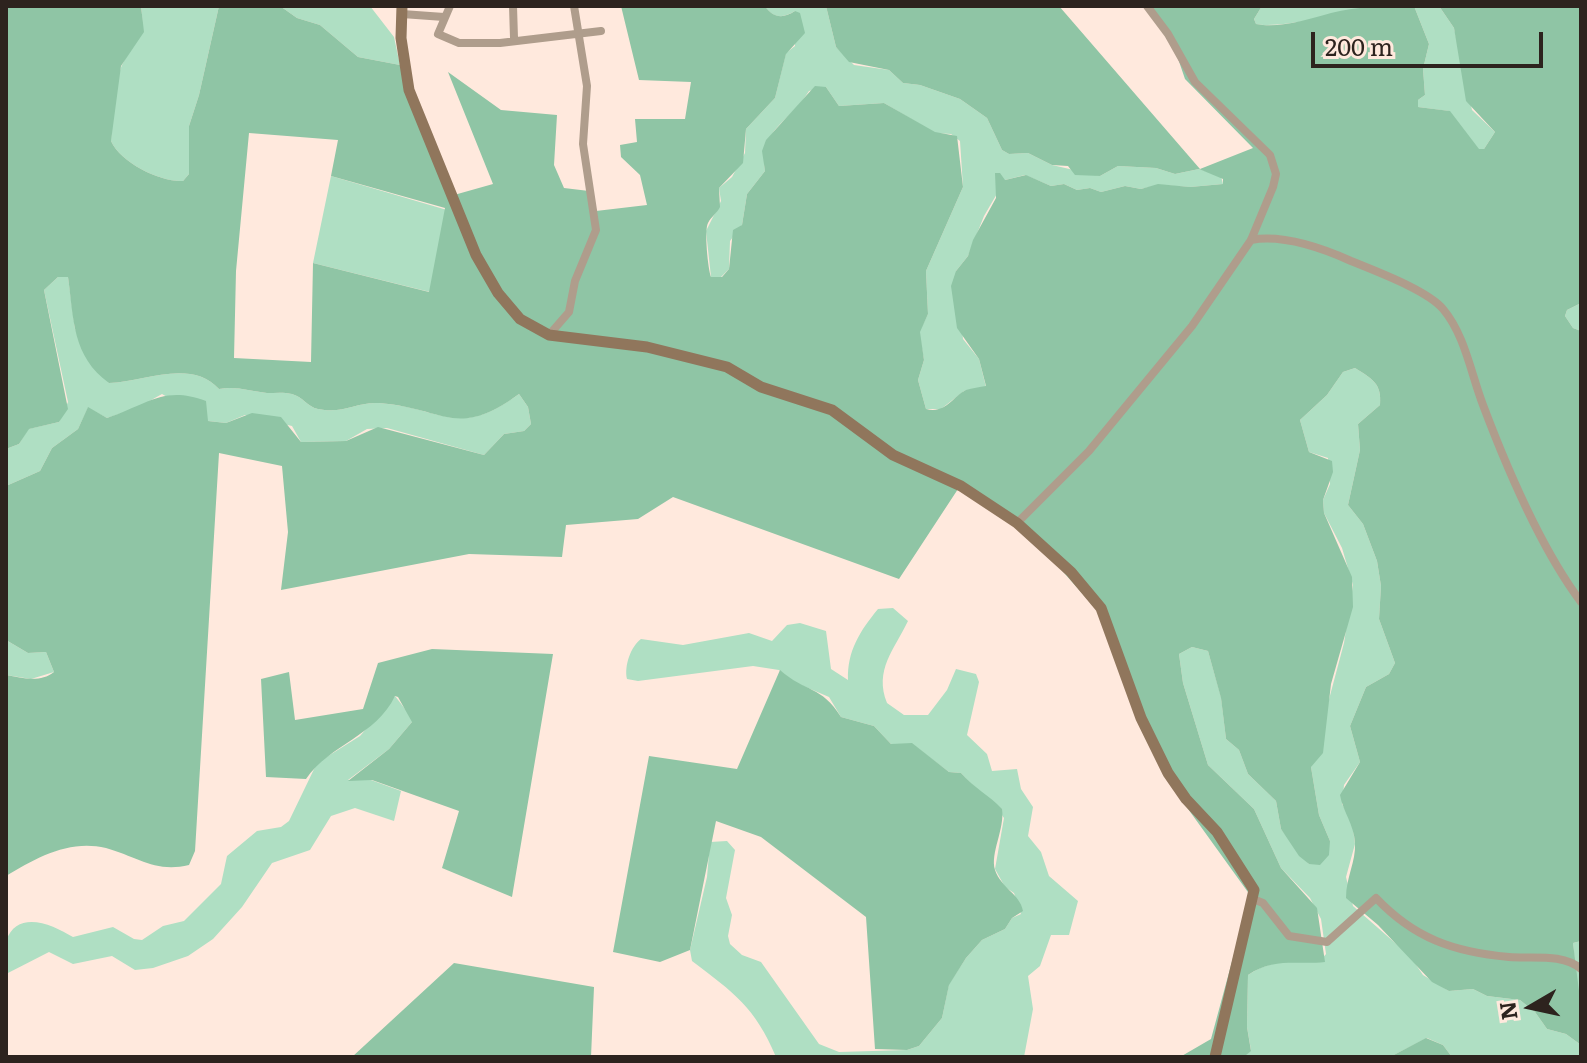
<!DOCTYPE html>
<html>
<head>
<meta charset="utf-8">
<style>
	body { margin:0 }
	#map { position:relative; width:1587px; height:1063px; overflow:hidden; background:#ffe9dd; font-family:Literata,serif }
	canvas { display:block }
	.frame { position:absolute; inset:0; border:8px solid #2d231e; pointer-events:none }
	.north { position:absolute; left:1491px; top:967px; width:80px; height:80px; -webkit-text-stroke:6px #ffe9dd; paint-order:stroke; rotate:261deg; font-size:22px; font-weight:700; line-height:32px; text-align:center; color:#2d231e }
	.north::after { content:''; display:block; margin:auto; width:28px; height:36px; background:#2d231e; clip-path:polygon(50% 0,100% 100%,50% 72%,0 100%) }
	.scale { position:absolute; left:1311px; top:32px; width:232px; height:36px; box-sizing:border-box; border:4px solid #2d231e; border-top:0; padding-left:10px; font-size:24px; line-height:28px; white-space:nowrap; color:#2d231e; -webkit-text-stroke:6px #ffe9dd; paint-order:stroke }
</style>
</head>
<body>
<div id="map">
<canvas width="1587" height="1063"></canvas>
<div class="frame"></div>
<div class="north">N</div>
<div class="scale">200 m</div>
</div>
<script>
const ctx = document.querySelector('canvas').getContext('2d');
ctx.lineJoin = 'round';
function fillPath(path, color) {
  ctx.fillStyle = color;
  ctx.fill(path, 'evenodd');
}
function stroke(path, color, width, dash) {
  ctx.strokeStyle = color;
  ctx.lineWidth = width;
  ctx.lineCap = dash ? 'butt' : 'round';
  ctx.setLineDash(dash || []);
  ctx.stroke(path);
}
fillPath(new Path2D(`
	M141,6H219L199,95L189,126V174L183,181C160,182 121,163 111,141C112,125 116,77 122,65C135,39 146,38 141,6Z
	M280,6H370L394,37L400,65L358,57L320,25L297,18Z
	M765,6H826L836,47L854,65L889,70L903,83L920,85L960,99L987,118L1002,150L1009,154L1028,153L1052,165L1100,176L1118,166L1156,168L1175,174L1199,169L1221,176L1223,184L1190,187L1158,185L1141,189L1125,186L1101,192L1090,188L1077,190L1064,184L1051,186L1025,175L1005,180L984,216L968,256L956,271L963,339L979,359L986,387L964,391L941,409H926L918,380L924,360L919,332L928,314L926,271L963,187L960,141L951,134L935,133L884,103L839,106L826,87L809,91C789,124 759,128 765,171L747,194L742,225L730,241L729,269L721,277H711L706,231L721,201L719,188L732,177L745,153L746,129L775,98L786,53L795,46V11C782,19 773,18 765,6Z
	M1262,6H1374C1350,13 1278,29 1256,24L1254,19Z
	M1414,6H1439L1454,28L1472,110L1495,132L1484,149H1478L1449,111L1418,107V100L1425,95L1423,69L1429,44Z
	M331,176L447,210L430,292L313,263Z
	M58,277H68L75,329L109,383C143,382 191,358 219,389C237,386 249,391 267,393C275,393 284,392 292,394C303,397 308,407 318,409C344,414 355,402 379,403C444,408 457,439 519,394L528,407L531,424L524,431L504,434L484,455L387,428L367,429L346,441L301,442L292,426L245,415L226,423L208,421L162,394L137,408L107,418L88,408L78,429L52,448L40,471L6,486V449L19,444L28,429L59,422L68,402L44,290Z
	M1581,303V331L1573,328L1565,316L1567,310Z
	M1355,368C1372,379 1382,383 1380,405L1358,424L1360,450L1348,505L1363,524L1377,561L1381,586L1379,619L1395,663L1389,674L1366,687L1350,726L1360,762L1344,785L1342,804L1352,821L1355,844L1346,877L1353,906L1410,956L1423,975L1449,991L1473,989L1487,996L1520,1000L1535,1012L1547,1029L1566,1034L1581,1045V1057H1452L1443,1045L1427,1038L1390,1057H1244L1251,1050L1247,1027L1248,975C1270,960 1294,960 1319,962L1326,954L1321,919L1310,898L1281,868L1254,809L1208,765L1183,683L1179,654L1192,647L1208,651L1221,697L1226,739L1239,750L1248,774L1276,801L1281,829L1309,864L1330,841L1319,815L1311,767L1344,643L1353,585L1342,548L1324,513L1323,500L1330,484L1328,458L1309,452L1300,420L1327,395L1343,372Z
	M893,608L908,621C894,650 874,670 887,703L904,715H928L947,690L956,669L976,674L979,682L967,735L987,754L992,771L1017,769L1021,789L1033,807L1028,836L1041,852L1049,876L1078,901L1069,935H1051L1040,966L1028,976L1033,1009L1024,1057H776C755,1007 734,993 692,961L690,950L707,877L710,842L727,841L735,850L726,898L732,915L728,936L730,944L742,955L761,962L819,1044L839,1052L907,1050L919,1046L942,1018L949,984L966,958L982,940L1005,929L1012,918L1021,914L1014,893L1005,887L995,869L1004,818C992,798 976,791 961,773L949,772L912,744H891L874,726L841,717L829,697L794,682L779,670L753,666L638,681L627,679C624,666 631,646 641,639L683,645L749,633L772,641L787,625L800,623L826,631L831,669L848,680C847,651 860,631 878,609Z
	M6,640L28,653L46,652L54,672L31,679L6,675Z
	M395,696L412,718V722L389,749L348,780H371L401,791L394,821L355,808L331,816L310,850L272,863L242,907L213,939L188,956L153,968L135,970L112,956L73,964L49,952L6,974C6,965 3,950 6,941C17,909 52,924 73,937L113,927L134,939L142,940L163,926L184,921L221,884L227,856L257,831L281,827L289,821L317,763L360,736Z
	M1581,941V1007H1579L1573,943Z`), '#afdfc3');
fillPath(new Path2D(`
	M6,6H141L144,32L121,66L111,141C121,163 160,182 183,181L189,174V126L199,95L219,6H280L297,18L320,25L358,57L400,65L454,195L493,184L448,72L501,110L557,115L554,165L564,188L589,191L596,211L647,205L640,175L621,157L620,145L637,142L635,119H685L691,82L639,80L621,6H765C773,18 783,19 795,11L800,13L805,33L786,54L775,98L746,129L743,163L719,188L720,207C717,213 711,217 708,223C704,230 708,269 711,277H722L729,269L733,230L742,225L747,194L765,171L762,151L766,140L815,86L826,87L839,106L884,103L935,132L957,136L963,187L926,271L928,314L920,332L924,360L918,380L926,409C946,414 952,397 966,390C972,388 980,387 986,386L979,359L957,328L951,286L956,271L968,256L973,240L996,198L995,173H1000L1005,180L1026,175L1051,186L1064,184L1077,190L1090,188L1101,192L1125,186L1141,189L1158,184L1190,187L1223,184V179L1199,169L1175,174L1156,168L1118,166L1100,176L1075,175L1068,166L1052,165L1028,153L1009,154L1002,150L987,118L960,99L920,85L903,83L889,70L849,62L836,47L826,6H1059L1200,169L1253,148L1185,79L1169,32L1146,6H1262L1254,19L1256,24C1279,29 1309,19 1331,13C1358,6 1386,6 1414,6L1429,44L1423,69L1425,95L1418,100V107L1450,111L1479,149H1484L1495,132L1466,101L1454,28L1439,6H1581V303L1567,310L1565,316L1573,328L1581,331V941L1573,943L1581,1007V1045L1566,1034L1547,1029L1535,1012L1520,1000L1487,996L1473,989L1449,991L1432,982L1378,925L1346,898C1346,877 1356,862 1355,843C1354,824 1343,812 1340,795L1360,762L1350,726L1366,687L1389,674L1395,663L1379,619L1381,586L1377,561L1363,524L1348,505L1360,450L1358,424L1380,405C1382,383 1372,379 1355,368L1343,372L1327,395L1300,420L1309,452L1332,461L1333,472L1323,500L1324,513L1352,577L1353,607L1331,684L1323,753L1311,767L1319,815L1330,841L1329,855L1320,865L1309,864L1299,856L1281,829L1276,801L1248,774L1239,750L1226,739L1221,698L1208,651L1192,647L1179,654L1183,683L1208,765L1254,809L1281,868L1317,908L1325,962C1297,965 1274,957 1248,975L1247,1027L1251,1051L1244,1057H1180L1211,1039L1250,895L1178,795L1102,616L1036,541L958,489L899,579L673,497L638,519L566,525L562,557L469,554L281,590L288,532L282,466L219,453L195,851L189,865C155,873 138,857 106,848C69,839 36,858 6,876V675C23,678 40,683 54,672L46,652L28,653L6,640V486L40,471L52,448L78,429L88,407L107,418C147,405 163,385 206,401L208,421L226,423L252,413L281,417L301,442L346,441L378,427L484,455L504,434L524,431L531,424L528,407L519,394C456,440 445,408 379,403C355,402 344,414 318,409C308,407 303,397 292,394C284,392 275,393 267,393C249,391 237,386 219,389C191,358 143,382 109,383C72,356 74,320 68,277H58L44,290L68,409L59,422L29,429L19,444L6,449ZM249,133L338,140L331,176L445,208L429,292L313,263L311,362L234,358L236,271Z
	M432,649L553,654L512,897L442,868L459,811L372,780L348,781L389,749L412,722L398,697L395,696C376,736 330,744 306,779L266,777L261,679L289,672L295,720L363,709L378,663Z
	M780,670C806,693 821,685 841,717L874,726L891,744L912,743L949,772L961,773C974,788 989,795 1002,809C1005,829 990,853 995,870C1001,888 1020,894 1023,911L1012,918L1005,929L982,940L966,958L949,985L942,1018L919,1046L907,1050L875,1049L866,917L761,837L716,821L690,950L660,962L613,952L649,756L737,769Z
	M454,963L594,987L591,1057H352Z
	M1426,1038L1443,1045L1452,1057H1390Z`), '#8fc5a5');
stroke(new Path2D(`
	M450,6L438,34L459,43H500L601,31
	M513,6L514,38
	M402,14L444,17
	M1251,240C1283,234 1322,248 1351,261C1375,271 1427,290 1443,309C1465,335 1471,374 1483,405C1506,466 1542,550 1581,602
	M549,335L569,312L575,281L596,230L583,144L587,86L574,6
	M1017,523L1089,451L1192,326L1251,240L1273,187L1276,174L1270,155L1195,82L1168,34L1147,6
	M1253,899L1263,903L1289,936L1327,942L1376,898C1414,938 1453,952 1509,957C1532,959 1563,953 1581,969`), '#af9d8c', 8);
stroke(new Path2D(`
	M402,6L401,38L409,90L476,255L498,293L520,319L549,335L647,347L727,367L761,387L832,410L893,455L961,486L1017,523L1071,572L1101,608L1141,718L1168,773L1186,799L1217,832L1254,890L1215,1057`), '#90765c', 11);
</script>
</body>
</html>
